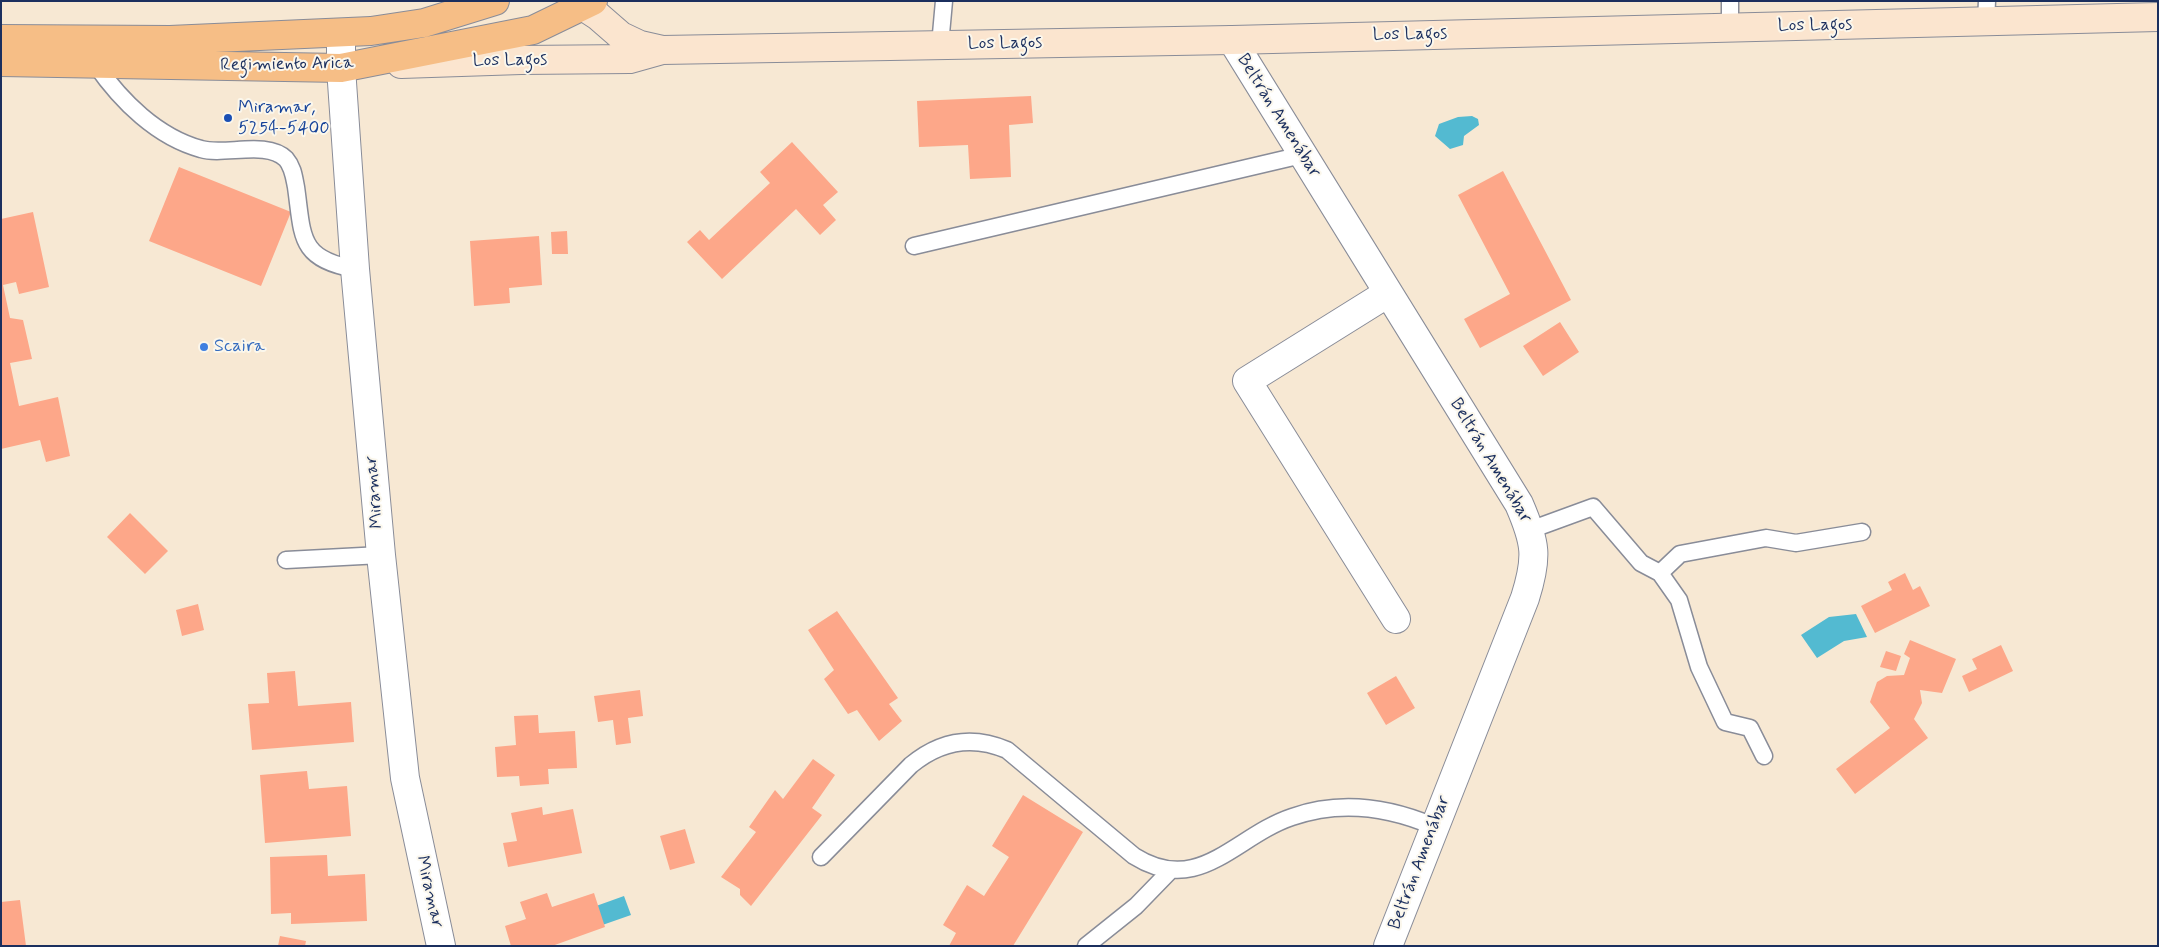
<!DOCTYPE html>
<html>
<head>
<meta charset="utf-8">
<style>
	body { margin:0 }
	#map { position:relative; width:2159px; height:947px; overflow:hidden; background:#f7e8d3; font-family:Mynerve,sans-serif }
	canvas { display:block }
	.frame { position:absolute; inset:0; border:2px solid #1b2f5e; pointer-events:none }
</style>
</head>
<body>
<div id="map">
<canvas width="2159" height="947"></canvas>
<div class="frame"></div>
</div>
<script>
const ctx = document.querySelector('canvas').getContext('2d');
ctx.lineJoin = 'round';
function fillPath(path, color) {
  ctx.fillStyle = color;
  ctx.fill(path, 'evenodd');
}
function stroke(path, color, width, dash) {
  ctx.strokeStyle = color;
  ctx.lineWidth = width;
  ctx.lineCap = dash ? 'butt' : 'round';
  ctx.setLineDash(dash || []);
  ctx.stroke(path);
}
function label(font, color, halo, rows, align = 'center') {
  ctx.font = font + ' Mynerve,sans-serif';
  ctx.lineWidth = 4;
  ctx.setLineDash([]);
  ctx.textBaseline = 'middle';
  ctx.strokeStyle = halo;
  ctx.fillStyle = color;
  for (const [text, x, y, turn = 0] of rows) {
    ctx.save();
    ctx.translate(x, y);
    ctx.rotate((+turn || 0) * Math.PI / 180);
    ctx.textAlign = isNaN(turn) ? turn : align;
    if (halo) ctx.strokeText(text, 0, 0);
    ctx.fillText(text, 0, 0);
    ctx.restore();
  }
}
fillPath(new Path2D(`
	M1472,116L1478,119L1479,125L1464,136L1463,145L1450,149L1435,136L1439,124L1458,117Z
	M1856,614L1867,637L1844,641L1817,658L1801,635L1829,617Z
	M624,896L631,915L591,929L585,910Z`), '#53bad1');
fillPath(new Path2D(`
	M1031,96L1033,123L1009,125L1011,177L970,179L968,145L919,147L917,101Z
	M792,142L838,192L823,205L836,220L820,235L796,209L722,279L687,242L700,230L709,240L770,183L760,172Z
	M179,167L291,212L261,286L149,241Z
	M1503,171L1571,300L1480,348L1464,319L1510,294L1458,195Z
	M33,212L49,287L19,294L16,282L3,285L10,318L23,320L32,359L10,363L19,406L58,397L70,456L46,462L40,440L1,449V219Z
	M567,231L568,254H552L551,232Z
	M539,236L542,285L509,288L510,303L474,306L470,241Z
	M1560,322L1579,352L1543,376L1523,346Z
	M130,513L168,551L145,574L107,537Z
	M1905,573L1913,590L1920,586L1930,606L1875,633L1861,606L1892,590L1888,582Z
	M198,604L204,630L182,636L176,610Z
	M837,611L898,698L889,704L902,721L879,741L857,710L848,714L824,679L834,670L808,630Z
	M1910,640L1956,659L1942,693L1920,690L1922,703L1914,719L1928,738L1855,794L1836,769L1890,728L1870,702L1877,682L1887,676L1904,675L1910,658L1904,654Z
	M2001,645L2013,671L1969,692L1962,676L1977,669L1972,659Z
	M1886,651L1901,656L1896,671L1880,667Z
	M295,671L298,706L351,702L354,742L252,750L248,704L269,703L267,673Z
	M1396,676L1415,708L1386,725L1367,693Z
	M640,690L643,716L628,718L631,743L616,745L613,720L598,722L594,696Z
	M538,715L539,733L575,731L577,768L548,769L549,784L520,786L519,776L497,777L495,747L516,745L514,716Z
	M813,759L835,775L812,808L822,815L751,906L740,895V889L721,877L756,832L749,827L775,790L783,799Z
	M307,771L309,789L347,786L351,836L265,843L260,775Z
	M1023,795L1083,832L1013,946H949L956,933L943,925L967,885L984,896L1009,857L992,846Z
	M542,807L543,815L573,809L582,853L508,867L503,843L517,841L511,813Z
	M685,829L695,863L670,870L660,836Z
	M327,855L328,876L365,874L367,921L291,924V913L271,914L270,857Z
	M547,893L552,907L594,893L605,927L552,946H511L505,926L526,919L520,902Z
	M20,900L26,946H1V902Z
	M280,936L306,941L305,946H278Z`), '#fda789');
const service = new Path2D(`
	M1730,1V28
	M1986,21L1987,1
	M940,45L944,1
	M96,65C121,101 157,137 201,149C224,156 267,140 286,159C293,167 294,177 296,187C303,236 298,259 355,269
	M914,246L1302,155
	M1530,530L1593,507L1641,563L1660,573L1679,600L1699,667L1725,722L1750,728L1764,756
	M286,560L381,555
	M1660,573L1680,554L1766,538L1796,543L1862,532
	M821,857L911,765C940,741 972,735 1007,750L1134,856C1199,897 1235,836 1292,817C1340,800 1388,807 1433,826
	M1086,946L1136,906L1171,870`);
const minor = new Path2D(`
	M1232,40L1519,504C1536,543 1538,557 1525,598L1388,946
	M1388,293L1247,381L1396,619`);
const tertiary = new Path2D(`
	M341,33V68L355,269L381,555L405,778L441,946`);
const secondary = new Path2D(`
	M575,1L598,16L621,36L640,45L662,50
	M401,64L521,60L630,59L662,50L1232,40L2158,17`);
const primary = new Path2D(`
	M1,39L170,40L371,31L424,23L495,1
	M1,62L341,68L533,30L593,1`);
stroke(service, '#898c98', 19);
stroke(minor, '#898c98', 30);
stroke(tertiary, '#898c98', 30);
stroke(secondary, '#898c98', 30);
stroke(primary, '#898c98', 30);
stroke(service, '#fff', 16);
stroke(minor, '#fff', 28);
stroke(tertiary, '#fff', 28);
stroke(secondary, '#fbe5cf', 28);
stroke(primary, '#f6be86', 28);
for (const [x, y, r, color] of [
	[228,118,5,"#1a4fb4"],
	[204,347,5,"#3f7fe0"]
]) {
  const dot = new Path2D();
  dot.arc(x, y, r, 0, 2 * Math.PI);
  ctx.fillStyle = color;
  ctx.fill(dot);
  stroke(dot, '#fbf7ec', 2);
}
label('18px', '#1b2f5e', '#fbf7ec', [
	["Los Lagos",1815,26,-1],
	["Los Lagos",1410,35,-1],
	["Los Lagos",1005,44,-1],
	["Los Lagos",510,61,-1],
	["Regimiento Arica",287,65,-1],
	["Beltrán Amenábar",1278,116,58],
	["Beltrán Amenábar",1490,461,59],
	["Miramar",375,492,-95],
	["Beltrán Amenábar",1420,863,-69],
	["Miramar",429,892,77]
]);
label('18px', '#164399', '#fbf7ec', [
	["Miramar,",238,108],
	["5254-5400",238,129]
], 'left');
label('18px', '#366cbe', '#fbf7ec', [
	["Scaira",214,347]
], 'left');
</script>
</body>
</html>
